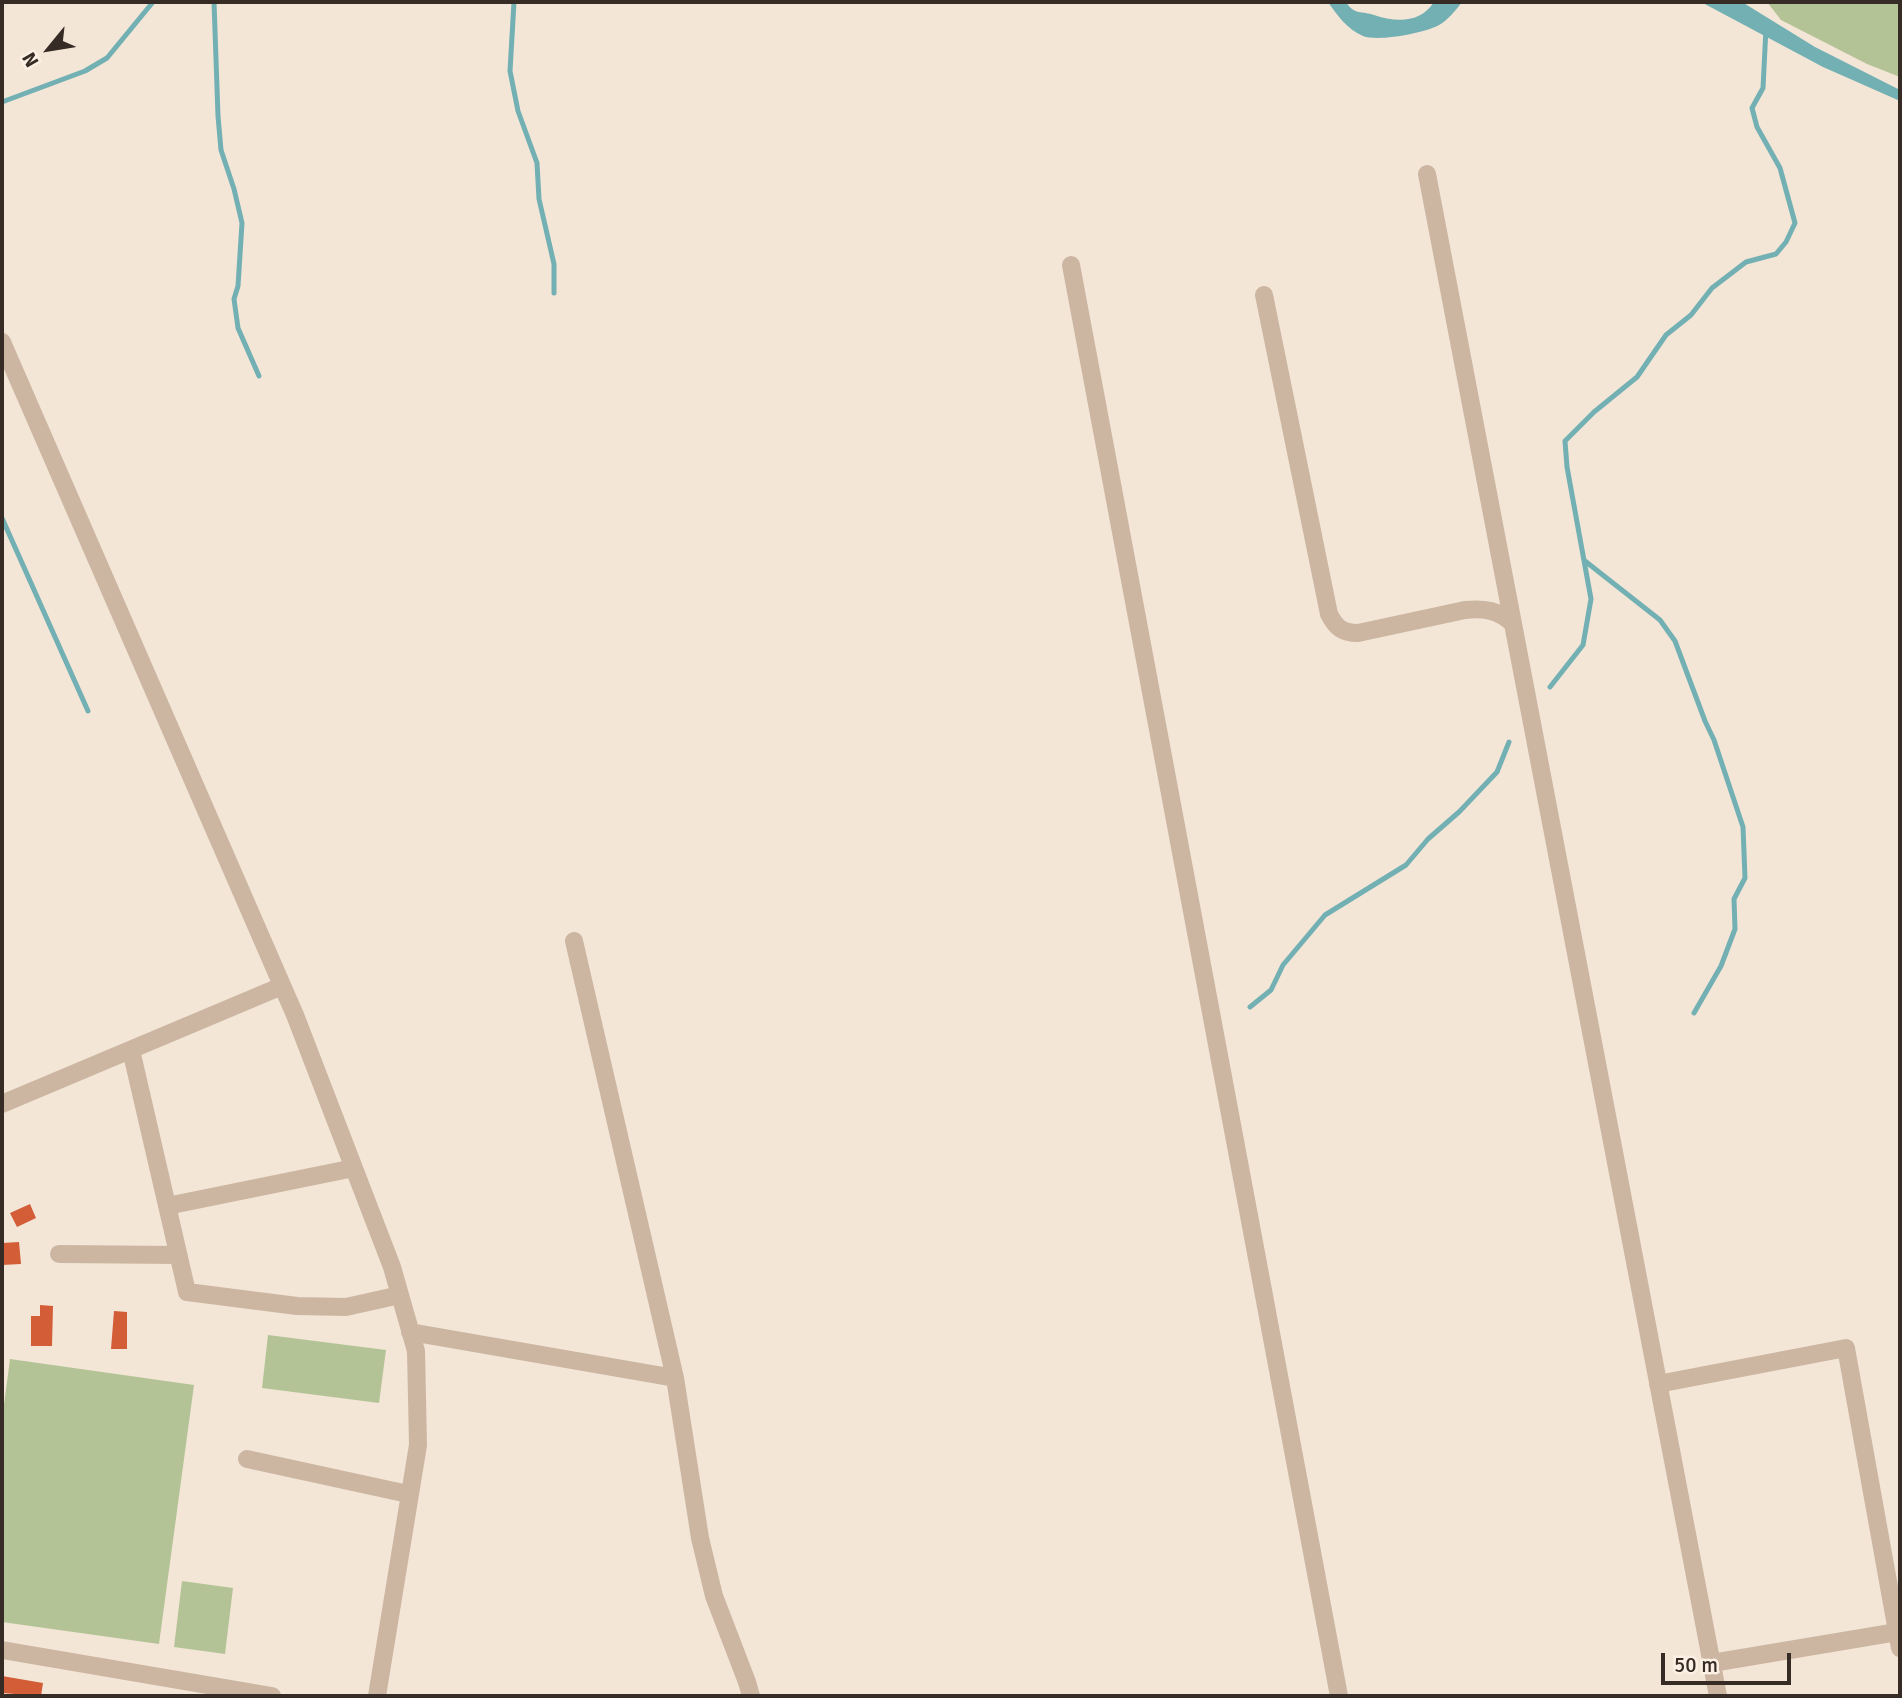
<!DOCTYPE html>
<html>
<head>
<meta charset="utf-8">
<style>
	body { margin:0 }
	#map { position:relative; width:1902px; height:1698px; overflow:hidden; background:#f3e6d7; font-family:Signika,sans-serif }
	canvas { display:block }
	.frame { position:absolute; inset:0; border:4px solid #362b25; pointer-events:none }
	.north { position:absolute; left:14px; top:14px; width:70px; height:70px; -webkit-text-stroke:5px #fbf0e3; paint-order:stroke; rotate:240deg; font-size:19px; font-weight:700; line-height:28px; text-align:center; color:#362b25 }
	.north::after { content:''; display:block; margin:auto; width:24px; height:32px; background:#362b25; clip-path:polygon(50% 0,100% 100%,50% 72%,0 100%) }
	.scale { position:absolute; left:1661px; top:1653px; width:130px; height:32px; box-sizing:border-box; border:4px solid #362b25; border-top:0; padding-left:9px; font-size:21px; line-height:24px; white-space:nowrap; color:#362b25; -webkit-text-stroke:5px #fbf0e3; paint-order:stroke }
</style>
</head>
<body>
<div id="map">
<canvas width="1902" height="1698"></canvas>
<div class="frame"></div>
<div class="north">N</div>
<div class="scale">50 m</div>
</div>
<script>
const ctx = document.querySelector('canvas').getContext('2d');
ctx.lineJoin = 'round';
function fillPath(path, color) {
  ctx.fillStyle = color;
  ctx.fill(path, 'evenodd');
}
function stroke(path, color, width, dash) {
  ctx.strokeStyle = color;
  ctx.lineWidth = width;
  ctx.lineCap = dash ? 'butt' : 'round';
  ctx.setLineDash(dash || []);
  ctx.stroke(path);
}
fillPath(new Path2D(`
	M1767,2H1900V77L1867,64L1781,20Z
	M268,1335L386,1350L379,1403L262,1388Z
	M10,1359L194,1385L159,1644L2,1622V1420Z
	M182,1581L233,1588L225,1654L174,1647Z`), '#b4c396');
fillPath(new Path2D(`
	M1328,2H1346C1354,15 1362,11 1374,15C1395,22 1420,24 1434,2H1462C1457,9 1447,21 1439,25C1425,33 1378,42 1363,36C1348,30 1337,15 1328,2Z
	M1701,2H1742L1815,47L1900,90V101L1823,67Z`), '#73b0b3');
stroke(new Path2D(`
	M214,2L218,116L221,150L234,189L242,223L238,286L234,299L238,328L259,376
	M514,2L510,71L518,111L537,163L539,199L554,264V293
	M2,102L85,71L107,58L153,2
	M2,518L88,711
	M1585,561L1660,620L1675,641L1705,721L1714,740L1743,827L1745,878L1734,899L1735,929L1721,966L1694,1013
	M1550,687L1583,645L1591,599L1567,467L1565,441L1594,412L1637,377L1666,335L1691,315L1712,288L1746,262L1776,254L1786,242L1795,223L1780,168L1757,127L1752,108L1763,88L1766,28
	M1250,1007L1271,990L1283,965L1325,915L1406,865L1428,839L1459,812L1497,772L1509,742`), '#73b0b3', 5);
fillPath(new Path2D(`
	M30,1204L36,1218L17,1227L10,1213Z
	M19,1242L21,1264L2,1265V1243Z
	M40,1305L53,1306L52,1346H31V1316H40Z
	M114,1311L127,1312V1349H111Z
	M2,1676L43,1683L41,1696L2,1693Z`), '#d25d37');
stroke(new Path2D(`
	M1427,174L1718,1696
	M1071,265L1339,1696
	M1264,295L1329,614C1336,628 1343,633 1358,633L1465,610C1484,608 1499,610 1513,624
	M2,342L295,1015L392,1267L416,1351L418,1445L377,1696
	M574,941L675,1378L700,1538L714,1596L747,1682L751,1696
	M131,1050L187,1292L297,1306L346,1307L400,1295
	M2,1104L282,986
	M167,1206L354,1168
	M59,1254L178,1255
	M410,1332L675,1378
	M1658,1384L1846,1348L1900,1648
	M247,1459L408,1494
	M2,1650L272,1696
	M1712,1663L1897,1632`), '#ccb6a2', 18);
</script>
</body>
</html>
